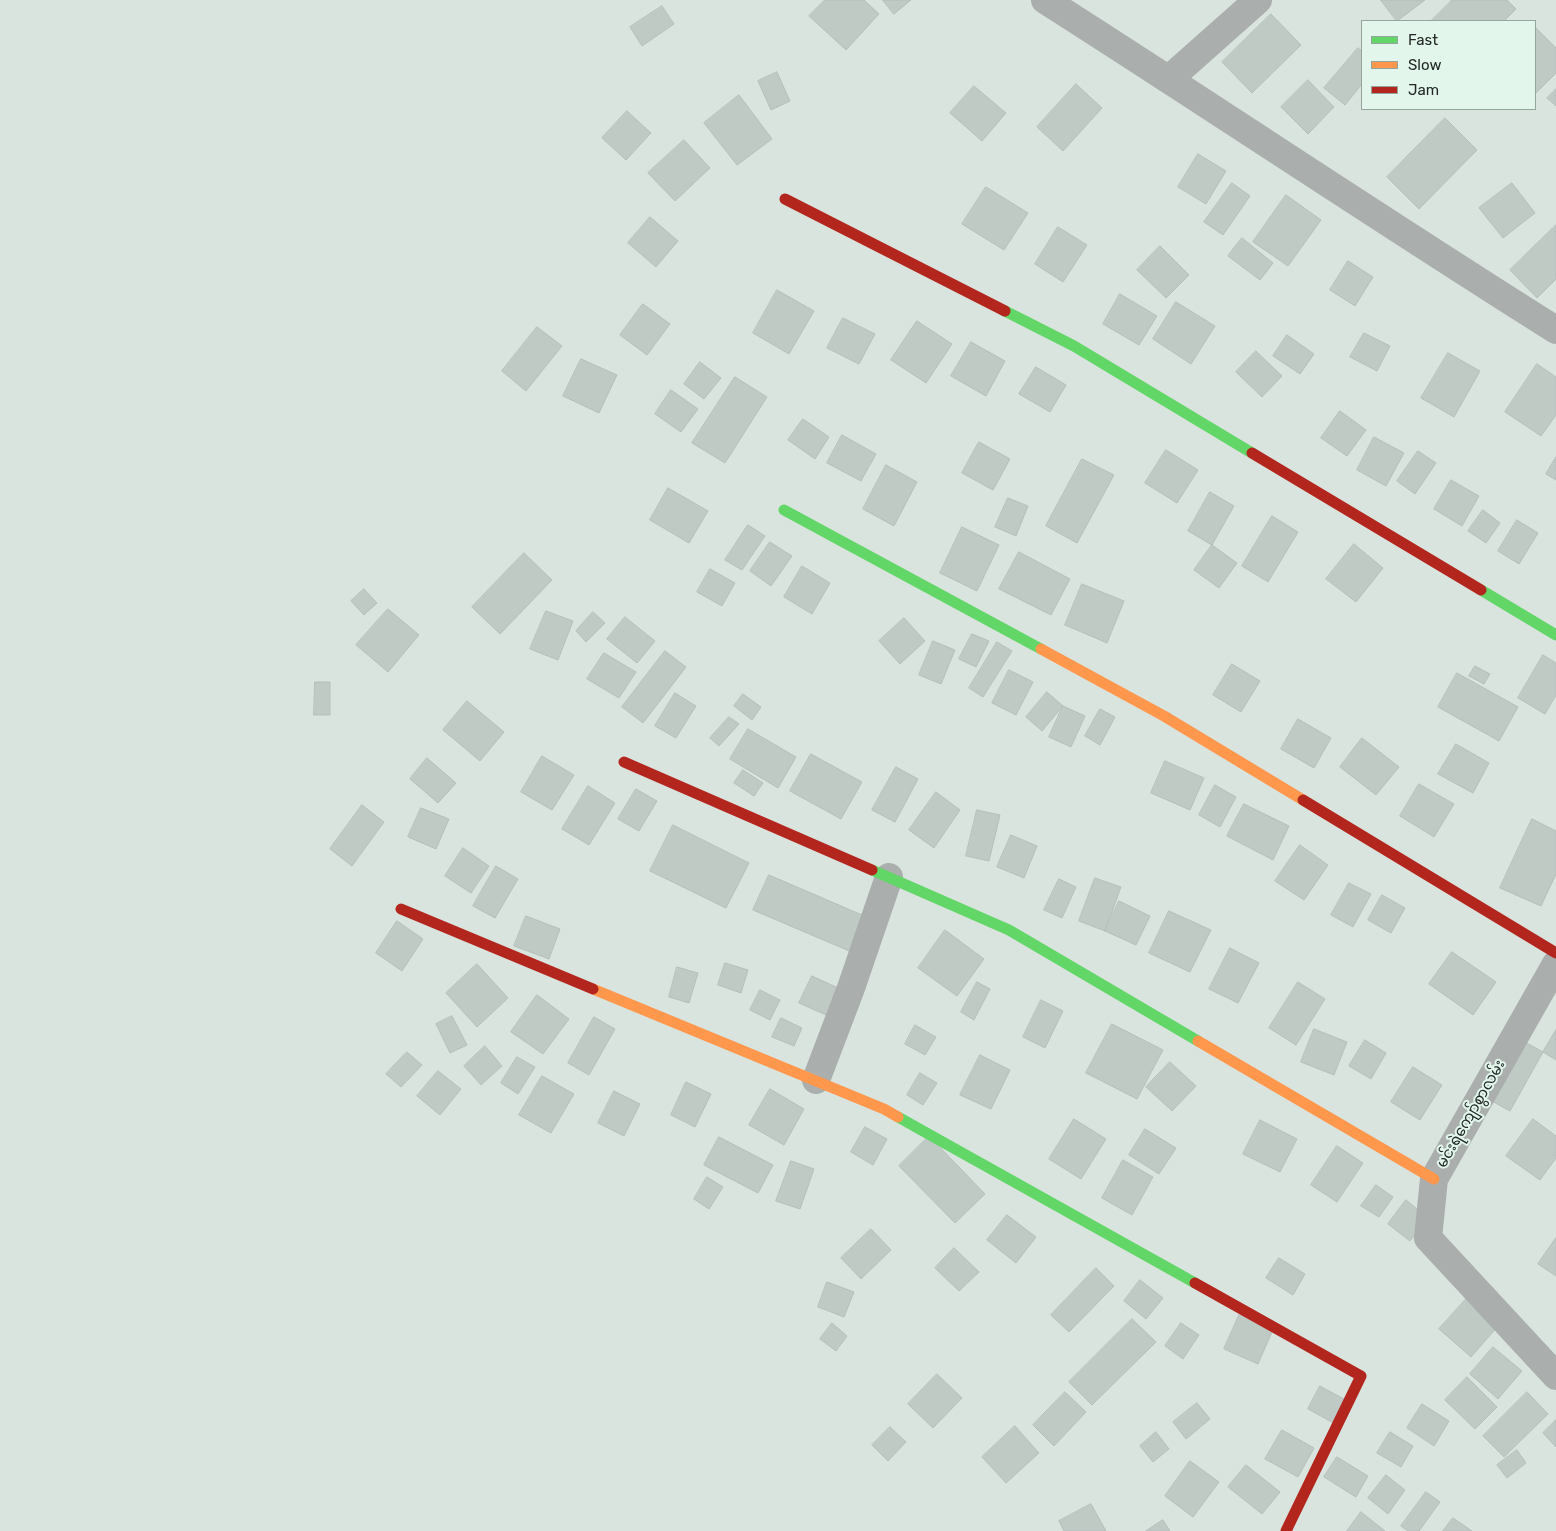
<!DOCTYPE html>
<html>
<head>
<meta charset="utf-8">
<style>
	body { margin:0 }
	#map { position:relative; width:1556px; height:1531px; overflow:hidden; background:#dae4df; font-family:Rubik,sans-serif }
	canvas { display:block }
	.legend { position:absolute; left:1361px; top:20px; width:175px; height:90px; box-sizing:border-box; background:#e2f6ec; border:1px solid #95a49c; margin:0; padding:6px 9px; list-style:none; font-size:15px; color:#212825 }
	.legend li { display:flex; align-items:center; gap:10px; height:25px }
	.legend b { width:25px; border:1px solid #95a49c }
</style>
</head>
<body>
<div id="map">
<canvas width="1556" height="1531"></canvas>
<ul class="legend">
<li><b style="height:6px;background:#63d668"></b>Fast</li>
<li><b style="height:6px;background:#ff974d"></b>Slow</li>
<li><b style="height:6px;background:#b3261e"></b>Jam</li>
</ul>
</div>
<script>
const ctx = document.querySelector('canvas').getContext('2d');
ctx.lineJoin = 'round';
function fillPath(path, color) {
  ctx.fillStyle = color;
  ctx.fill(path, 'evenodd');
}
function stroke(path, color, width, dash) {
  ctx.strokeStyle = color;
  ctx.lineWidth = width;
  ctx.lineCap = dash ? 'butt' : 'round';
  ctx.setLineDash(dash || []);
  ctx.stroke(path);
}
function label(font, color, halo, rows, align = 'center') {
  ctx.font = font + ' Rubik,"Noto Sans Myanmar",sans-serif';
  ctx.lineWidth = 4;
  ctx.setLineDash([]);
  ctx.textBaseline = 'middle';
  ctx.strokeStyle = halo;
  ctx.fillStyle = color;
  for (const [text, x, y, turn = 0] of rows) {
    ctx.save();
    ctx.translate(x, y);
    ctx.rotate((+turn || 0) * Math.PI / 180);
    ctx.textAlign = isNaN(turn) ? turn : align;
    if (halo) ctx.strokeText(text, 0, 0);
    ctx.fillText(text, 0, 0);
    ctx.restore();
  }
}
const building = new Path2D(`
	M825,0H864L879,14L846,50L809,16Z
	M883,0H911L894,14Z
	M1381,0H1425L1397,21Z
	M1452,0H1507L1516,9L1504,21H1431Z
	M662,6L674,24L642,46L630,27Z
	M1271,14L1301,45L1252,93L1222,62Z
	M1535,27L1556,48V73L1535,94Z
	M1358,48L1362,51V84L1345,105L1324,88Z
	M777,72L790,101L771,110L758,81Z
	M1308,80L1334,107L1308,134L1281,107Z
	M1076,84L1102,108L1063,151L1037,127Z
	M974,86L1006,113L982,141L950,113Z
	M1556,89V106L1547,98Z
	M739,95L772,139L737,165L704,123Z
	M627,111L651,133L626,160L602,138Z
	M1445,118L1477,150L1419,209L1387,177Z
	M684,140L710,168L675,201L648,173Z
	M1198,154L1226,171L1206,204L1178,187Z
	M1232,183L1250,196L1223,235L1204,222Z
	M1512,183L1535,213L1503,238L1479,208Z
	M986,187L1028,213L1004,250L962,224Z
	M1286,195L1321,220L1288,266L1253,242Z
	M650,217L678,241L656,267L628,243Z
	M1556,225V279L1537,298L1510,270Z
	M1058,227L1087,245L1063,282L1035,264Z
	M1242,238L1273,263L1260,280L1228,256Z
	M1160,246L1189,275L1166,298L1137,270Z
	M1348,261L1373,277L1355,306L1330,290Z
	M777,290L814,311L789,354L753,333Z
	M1120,294L1157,316L1139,345L1103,324Z
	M1176,302L1215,326L1191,364L1153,339Z
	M643,304L670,324L647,355L620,335Z
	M843,318L875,334L859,364L827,348Z
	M917,321L952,344L926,383L891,360Z
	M537,327L562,346L526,391L502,371Z
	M1364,333L1390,346L1377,371L1350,357Z
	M1287,335L1314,354L1300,374L1273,356Z
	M971,342L1005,361L986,396L951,376Z
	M1256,351L1282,376L1262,397L1236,372Z
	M1448,353L1480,371L1454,417L1421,398Z
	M581,359L617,375L599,413L563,396Z
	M700,362L721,378L704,399L684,384Z
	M1537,364L1556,377V415L1541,436L1505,412Z
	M1036,367L1066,385L1050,412L1019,394Z
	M735,377L767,397L725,463L692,443Z
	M671,390L698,409L681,432L655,414Z
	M1340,411L1366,430L1347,456L1321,438Z
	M803,419L829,437L815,459L788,440Z
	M842,435L876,454L861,481L827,463Z
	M1374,437L1404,453L1386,486L1357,470Z
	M979,442L1010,459L993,490L962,473Z
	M1166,450L1198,470L1177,503L1145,483Z
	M1418,451L1436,463L1415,494L1397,481Z
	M1556,457V480L1546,474Z
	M1082,459L1114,475L1077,543L1046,526Z
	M886,465L917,482L894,526L863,509Z
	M1451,480L1479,496L1462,526L1434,509Z
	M668,488L708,511L689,543L650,520Z
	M1210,492L1234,506L1212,545L1188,531Z
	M1008,498L1028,506L1016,536L995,527Z
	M1483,510L1500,523L1486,543L1468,531Z
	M1272,516L1298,532L1268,582L1242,566Z
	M1517,520L1538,533L1519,564L1498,551Z
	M748,525L765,536L742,570L725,560Z
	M962,527L999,545L977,591L940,573Z
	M770,542L792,556L771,586L750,571Z
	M1354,544L1383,568L1356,602L1326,579Z
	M1212,545L1237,563L1219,588L1194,570Z
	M1019,552L1070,579L1051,615L999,589Z
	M524,553L552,580L500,634L472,607Z
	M802,566L830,583L812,614L784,597Z
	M710,569L735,583L722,606L697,592Z
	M1082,584L1124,601L1107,643L1065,625Z
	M364,589L377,603L364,615L351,601Z
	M388,609L419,635L388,672L356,645Z
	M546,611L573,621L558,660L530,649Z
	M593,612L605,623L586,642L576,631Z
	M625,617L655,641L637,663L607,639Z
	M904,618L925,641L900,664L879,641Z
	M972,634L989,641L976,667L959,659Z
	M933,641L955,650L941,684L919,675Z
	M997,642L1012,651L983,697L969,688Z
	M665,651L686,667L643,723L622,707Z
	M604,653L636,672L619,698L587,679Z
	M1543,655L1556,663V695L1545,714L1518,698Z
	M1232,664L1260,681L1241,712L1213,695Z
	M1475,666L1490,674L1484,684L1469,676Z
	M1009,670L1033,682L1016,715L992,703Z
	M1457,673L1518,707L1499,741L1438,707Z
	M315,682H330V715H314Z
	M1047,692L1063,706L1042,731L1026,717Z
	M675,693L696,706L676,738L655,726Z
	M743,694L761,707L752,720L734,706Z
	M467,701L504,732L480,761L443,730Z
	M1063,706L1085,716L1071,747L1049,737Z
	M1100,709L1115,717L1100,745L1085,736Z
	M729,717L739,724L719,746L710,738Z
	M1298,719L1331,738L1314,768L1281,749Z
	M748,729L796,757L778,788L730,759Z
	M1362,738L1399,767L1376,795L1340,767Z
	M1456,744L1489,763L1473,793L1438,774Z
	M811,754L862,782L841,819L790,791Z
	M542,756L574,775L552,810L521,792Z
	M427,758L456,783L438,803L410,779Z
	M1165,761L1204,778L1190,810L1151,793Z
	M896,767L918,779L895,822L872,810Z
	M743,770L763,783L754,796L734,783Z
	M1419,784L1454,804L1434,837L1400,816Z
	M1215,785L1236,797L1220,827L1199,815Z
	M588,786L615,803L589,845L562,829Z
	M636,789L657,801L639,831L618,819Z
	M936,792L960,810L934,848L909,830Z
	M1244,804L1289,826L1273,860L1227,836Z
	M362,805L384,822L352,866L330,849Z
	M421,808L449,819L436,849L408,837Z
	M977,810L1000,815L989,861L966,856Z
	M1532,819L1556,831V874L1541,906L1500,888Z
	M673,825L749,863L726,908L650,871Z
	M1011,835L1037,846L1024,878L997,867Z
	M1300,845L1328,865L1304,900L1275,881Z
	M463,848L489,866L471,893L445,876Z
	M496,866L518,879L495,918L473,906Z
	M769,875L869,918L854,953L753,910Z
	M1095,878L1121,887L1105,931L1079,921Z
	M1059,879L1076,887L1062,918L1044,910Z
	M1349,883L1371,894L1353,927L1331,915Z
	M1382,895L1405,908L1391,933L1368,920Z
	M1119,901L1150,916L1136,945L1105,931Z
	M1169,911L1211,930L1190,972L1149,953Z
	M526,916L560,929L549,959L514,946Z
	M397,921L423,939L402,971L376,953Z
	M945,930L984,959L957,996L918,968Z
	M1230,948L1259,963L1238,1003L1209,989Z
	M1452,952L1496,982L1473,1015L1429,984Z
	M725,963L748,970L741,993L718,985Z
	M477,964L508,998L477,1027L446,993Z
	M677,967L698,973L689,1003L669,997Z
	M812,976L847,992L835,1019L799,1003Z
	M977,982L990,989L974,1020L961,1012Z
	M1298,982L1325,999L1296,1045L1269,1028Z
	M760,990L780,1000L770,1020L750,1010Z
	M537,995L569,1019L543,1054L511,1032Z
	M1041,1000L1063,1011L1045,1048L1023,1037Z
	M452,1016L467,1045L450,1053L436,1024Z
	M594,1017L615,1029L589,1075L568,1063Z
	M781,1018L802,1028L794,1046L772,1037Z
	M1112,1024L1163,1050L1137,1099L1086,1073Z
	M915,1025L936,1037L925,1055L905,1044Z
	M1314,1029L1347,1042L1334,1075L1301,1062Z
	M1556,1030V1060L1543,1052Z
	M1365,1040L1386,1053L1371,1079L1349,1066Z
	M1521,1040L1543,1052L1510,1111L1488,1099Z
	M485,1046L502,1066L481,1085L464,1066Z
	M407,1052L422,1065L401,1087L386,1074Z
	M980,1055L1010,1070L991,1109L960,1095Z
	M517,1057L535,1067L518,1094L501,1083Z
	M1170,1062L1196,1086L1172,1111L1146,1087Z
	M1413,1067L1442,1085L1420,1120L1391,1102Z
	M438,1071L461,1089L440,1115L417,1096Z
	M920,1073L937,1083L923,1105L907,1095Z
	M542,1076L574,1094L551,1133L519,1115Z
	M686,1082L711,1094L695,1127L671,1115Z
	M770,1089L804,1109L784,1145L749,1125Z
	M614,1091L640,1104L624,1136L598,1123Z
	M1074,1119L1106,1139L1081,1179L1049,1159Z
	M1533,1119L1556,1136V1158L1540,1180L1506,1156Z
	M1260,1120L1297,1139L1280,1172L1243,1154Z
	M865,1127L887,1139L873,1165L851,1152Z
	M1145,1129L1176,1148L1159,1174L1129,1155Z
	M929,1136L985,1194L955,1223L899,1166Z
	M719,1137L773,1165L758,1193L704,1165Z
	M1337,1146L1363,1163L1337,1202L1311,1185Z
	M1123,1160L1153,1177L1132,1215L1102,1198Z
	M791,1161L814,1169L800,1209L776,1201Z
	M707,1177L723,1187L709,1209L694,1199Z
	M1376,1185L1393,1197L1379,1217L1361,1206Z
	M1406,1200L1428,1218L1410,1241L1388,1224Z
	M1007,1215L1036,1237L1016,1263L987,1240Z
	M871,1229L891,1250L861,1279L841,1258Z
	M1556,1238V1276L1538,1264Z
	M954,1248L979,1272L959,1291L935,1268Z
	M1279,1258L1305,1274L1293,1295L1266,1278Z
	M1096,1268L1114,1286L1069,1332L1051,1315Z
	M1140,1280L1163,1298L1146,1319L1124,1301Z
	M827,1282L854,1292L844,1317L818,1307Z
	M1467,1298L1499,1325L1471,1357L1439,1329Z
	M1241,1311L1275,1325L1258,1364L1224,1349Z
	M1132,1319L1156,1342L1092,1405L1069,1382Z
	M832,1323L847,1336L836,1351L820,1339Z
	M1181,1323L1199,1335L1183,1359L1165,1346Z
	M1493,1347L1522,1371L1498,1399L1470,1374Z
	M937,1374L962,1398L933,1428L908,1404Z
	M1467,1377L1497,1407L1475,1429L1445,1400Z
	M1320,1386L1351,1403L1339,1426L1308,1409Z
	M1065,1392L1086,1412L1054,1446L1033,1425Z
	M1527,1392L1548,1414L1504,1457L1483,1436Z
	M1197,1403L1210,1419L1186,1439L1173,1422Z
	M1422,1404L1449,1421L1434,1446L1407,1428Z
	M1556,1420V1447L1543,1433Z
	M1015,1426L1039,1453L1006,1483L982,1457Z
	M890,1427L906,1442L888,1461L872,1445Z
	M1282,1430L1314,1448L1298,1477L1265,1459Z
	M1156,1432L1169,1449L1153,1462L1140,1446Z
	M1390,1432L1413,1446L1401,1467L1377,1453Z
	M1517,1450L1526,1463L1507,1478L1497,1465Z
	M1337,1457L1368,1476L1356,1497L1324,1477Z
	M1190,1461L1219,1482L1193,1517L1165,1496Z
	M1246,1465L1280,1492L1262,1514L1228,1487Z
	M1386,1475L1405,1490L1388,1514L1368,1498Z
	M1426,1492L1440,1502L1419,1531H1408L1401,1526Z
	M1091,1504L1106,1531H1064L1059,1521Z
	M1361,1512L1385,1531H1347Z
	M1453,1518L1472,1531H1443Z
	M1163,1520L1170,1531H1146Z`);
fillPath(building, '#bfcac5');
stroke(building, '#b5beba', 1);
stroke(new Path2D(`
	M1045,0C1216,109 1384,222 1556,330
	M1169,79L1258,0
	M1556,964L1434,1179L1428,1238L1556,1376
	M816,1080L851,988L889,877`), '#aaaeac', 28);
stroke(new Path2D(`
	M1005,311L1074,346L1252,453
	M784,510L1041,649
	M1481,590L1556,635
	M872,870L1009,930L1198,1041
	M898,1117L1195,1283`), '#63d668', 11);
stroke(new Path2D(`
	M1041,649L1164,716L1303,800
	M593,989L884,1109L898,1117
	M1198,1041L1434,1179`), '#ff974d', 11);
stroke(new Path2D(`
	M785,199L1005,311
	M1252,453L1481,590
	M624,762L872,870
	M1303,800L1556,953
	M401,909L593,989
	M1195,1283L1361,1376L1286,1531`), '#b3261e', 11);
label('15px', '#212825', '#e2f6ec', [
	["မင်းရဲကျော်စွာလမ်း",1471,1114,-60]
]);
</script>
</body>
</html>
